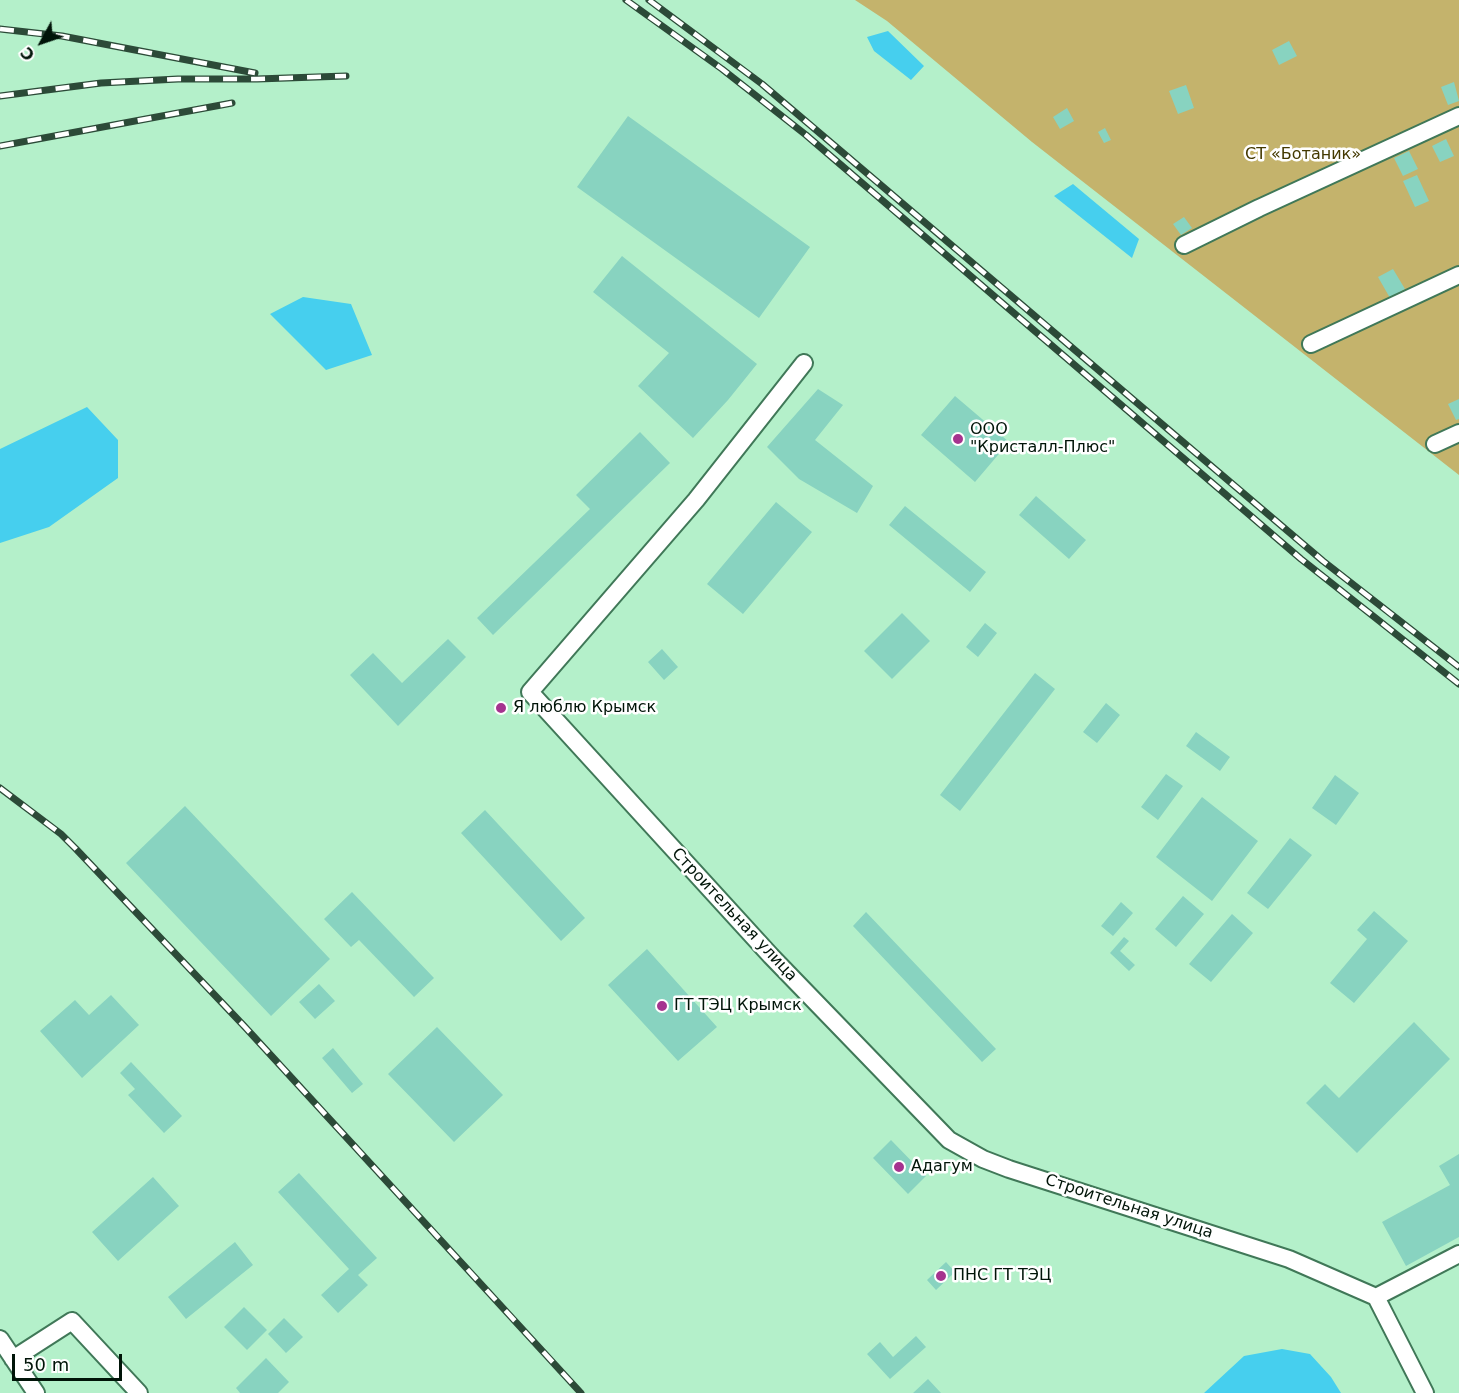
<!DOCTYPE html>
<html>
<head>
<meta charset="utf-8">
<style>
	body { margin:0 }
	#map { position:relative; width:1459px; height:1393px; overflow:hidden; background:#b4f0ca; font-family:"DejaVu Sans",sans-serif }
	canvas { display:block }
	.north { position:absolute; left:12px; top:12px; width:60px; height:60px; -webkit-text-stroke:4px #fff; paint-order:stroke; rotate:230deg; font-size:16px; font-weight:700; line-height:24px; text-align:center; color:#001408 }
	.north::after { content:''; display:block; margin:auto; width:21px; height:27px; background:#001408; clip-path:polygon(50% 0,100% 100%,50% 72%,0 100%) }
	.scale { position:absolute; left:12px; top:1354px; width:110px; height:27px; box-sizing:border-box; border:3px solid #001408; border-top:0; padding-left:8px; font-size:18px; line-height:21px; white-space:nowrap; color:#001408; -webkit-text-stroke:4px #fff; paint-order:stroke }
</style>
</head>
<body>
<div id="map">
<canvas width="1459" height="1393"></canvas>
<div class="north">С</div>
<div class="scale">50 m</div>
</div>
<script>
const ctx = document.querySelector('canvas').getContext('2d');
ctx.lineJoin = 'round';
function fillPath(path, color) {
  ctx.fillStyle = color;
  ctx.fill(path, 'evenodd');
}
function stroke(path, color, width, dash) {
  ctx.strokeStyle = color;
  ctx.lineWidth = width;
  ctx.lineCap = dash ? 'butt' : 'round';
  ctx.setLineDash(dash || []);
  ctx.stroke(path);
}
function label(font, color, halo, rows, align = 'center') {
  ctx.font = font + ' "DejaVu Sans",sans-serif';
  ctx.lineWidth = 5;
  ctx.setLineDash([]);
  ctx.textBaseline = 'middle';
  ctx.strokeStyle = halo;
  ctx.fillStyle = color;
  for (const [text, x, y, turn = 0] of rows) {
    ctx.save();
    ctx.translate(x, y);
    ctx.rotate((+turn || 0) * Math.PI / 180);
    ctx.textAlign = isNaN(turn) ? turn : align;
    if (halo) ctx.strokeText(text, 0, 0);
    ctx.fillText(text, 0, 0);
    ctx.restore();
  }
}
fillPath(new Path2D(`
	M855,0H1459V475L1032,142L887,21Z`), '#c4b36c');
fillPath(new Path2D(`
	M888,31L924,66L911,80L874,51L867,37Z
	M1073,184L1139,239L1132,258L1054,196Z
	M303,297L351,304L372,355L326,370L270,314Z
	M87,407L118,440V478L49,527L0,543V449Z
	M1282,1349L1310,1354L1331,1377L1341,1393H1204L1244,1356Z`), '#46cfee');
fillPath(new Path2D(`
	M1289,41L1297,56L1279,65L1272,50Z
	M1454,82L1459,101L1448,105L1441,87Z
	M1186,85L1194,108L1178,114L1169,91Z
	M1067,108L1074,121L1060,129L1053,117Z
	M628,116L810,247L759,318L577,187Z
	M1105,128L1111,140L1104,143L1098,132Z
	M1446,139L1454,156L1440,162L1432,146Z
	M1409,151L1418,169L1403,176L1394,158Z
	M1417,175L1429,201L1415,207L1403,181Z
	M1184,217L1192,228L1181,235L1173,224Z
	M622,256L757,364L728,400L693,438L638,386L669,353L593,292Z
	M1393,269L1405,289L1390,298L1378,277Z
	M818,389L843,405L815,440L873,486L857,513L799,479L767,447Z
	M955,396L1009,442L975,482L921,435Z
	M1459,399V419L1456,420L1448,404Z
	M640,432L670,463L493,635L477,618L590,509L576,495Z
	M1036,496L1086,540L1069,559L1019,515Z
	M776,502L812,532L743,614L707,584Z
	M905,506L986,572L970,592L889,525Z
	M902,613L930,641L892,679L864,651Z
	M985,623L997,633L978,657L966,647Z
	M448,639L466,657L398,726L350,675L373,653L402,683Z
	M662,649L678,667L664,680L648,662Z
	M1035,673L1055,689L960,811L940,795Z
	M1106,703L1120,715L1097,743L1083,732Z
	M1196,732L1230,757L1220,771L1186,746Z
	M1166,774L1183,786L1158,820L1141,807Z
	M1335,775L1359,793L1336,825L1312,808Z
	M1202,797L1258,841L1212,901L1156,857Z
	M185,806L330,959L271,1016L126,863Z
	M485,810L585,918L561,941L461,833Z
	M1290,838L1312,855L1268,909L1247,893Z
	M352,892L434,978L414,997L359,940L351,947L324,919Z
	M1183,896L1204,914L1176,947L1155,929Z
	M1121,902L1133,913L1113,936L1101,926Z
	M1374,911L1408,941L1354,1003L1330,983L1367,939L1357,930Z
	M866,912L996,1049L982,1062L853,926Z
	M1232,914L1253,933L1211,982L1189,964Z
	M1124,937L1129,941L1120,951L1135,965L1129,971L1110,953Z
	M647,949L717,1027L678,1061L608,985Z
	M319,984L335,1001L315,1019L299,1002Z
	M111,995L139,1025L82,1078L40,1031L75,1000L89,1015Z
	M1414,1022L1450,1059L1357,1153L1306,1103L1325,1084L1339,1098Z
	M437,1027L503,1095L454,1142L388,1074Z
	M333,1048L363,1084L352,1093L322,1058Z
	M131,1062L182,1116L164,1133L128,1095L135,1089L120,1073Z
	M891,1140L926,1176L908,1194L873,1158Z
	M1459,1154V1237L1406,1266L1382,1222L1450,1185L1439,1166Z
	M299,1173L377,1258L358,1275L368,1285L338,1313L321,1295L349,1269L278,1192Z
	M153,1177L179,1206L118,1261L92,1232Z
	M235,1242L253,1265L186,1319L168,1297Z
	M946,1262L955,1272L936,1290L927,1280Z
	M244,1307L267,1330L247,1350L224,1327Z
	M284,1318L303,1337L286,1353L268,1334Z
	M916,1336L926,1347L890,1379L867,1354L880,1342L893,1357Z
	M266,1358L289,1382L278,1393H240L236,1388Z
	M928,1379L941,1393H913Z`), '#88d3c0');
const street = new Path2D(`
	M1184,245L1259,208L1459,116
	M1311,344L1459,275
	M804,363L696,500L530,692L771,956L949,1140L983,1159L1009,1169L1289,1259L1376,1297L1425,1393
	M1435,444L1459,433
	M1376,1297L1459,1254
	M0,1339L36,1393
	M13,1359L72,1321L139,1393`);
stroke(street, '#407858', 20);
stroke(street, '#fff', 16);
const rail = new Path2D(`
	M626,0L722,69L806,135L1301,559L1459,684
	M649,0L762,84L1323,561L1459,667
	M0,29L62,36L255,73
	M0,96L101,83L178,79H257L346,76
	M0,146L232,103
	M0,788L61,834L76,849L245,1027L581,1393`);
stroke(rail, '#2c4a38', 7);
stroke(rail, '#fff', 4.5, [14]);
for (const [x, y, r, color] of [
	[958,439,6,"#a5338f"],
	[501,708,6,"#a5338f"],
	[662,1006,6,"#a5338f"],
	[899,1167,6,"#a5338f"],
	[941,1276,6,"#a5338f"]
]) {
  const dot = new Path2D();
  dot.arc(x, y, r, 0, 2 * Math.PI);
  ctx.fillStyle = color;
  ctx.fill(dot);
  stroke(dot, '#fff', 2);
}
label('16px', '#443900', '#fff', [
	["СТ «Ботаник»",1303,155]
]);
label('16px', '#001408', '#fff', [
	["ООО",970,430],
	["\"Кристалл-Плюс\"",970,448],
	["Я люблю Крымск",513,708],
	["ГТ ТЭЦ Крымск",674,1006],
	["Адагум",911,1167],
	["ПНС ГТ ТЭЦ",953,1276]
], 'left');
label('16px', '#001408', '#fff', [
	["Строительная улица",734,915,47],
	["Строительная улица",1129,1207,18]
]);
</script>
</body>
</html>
